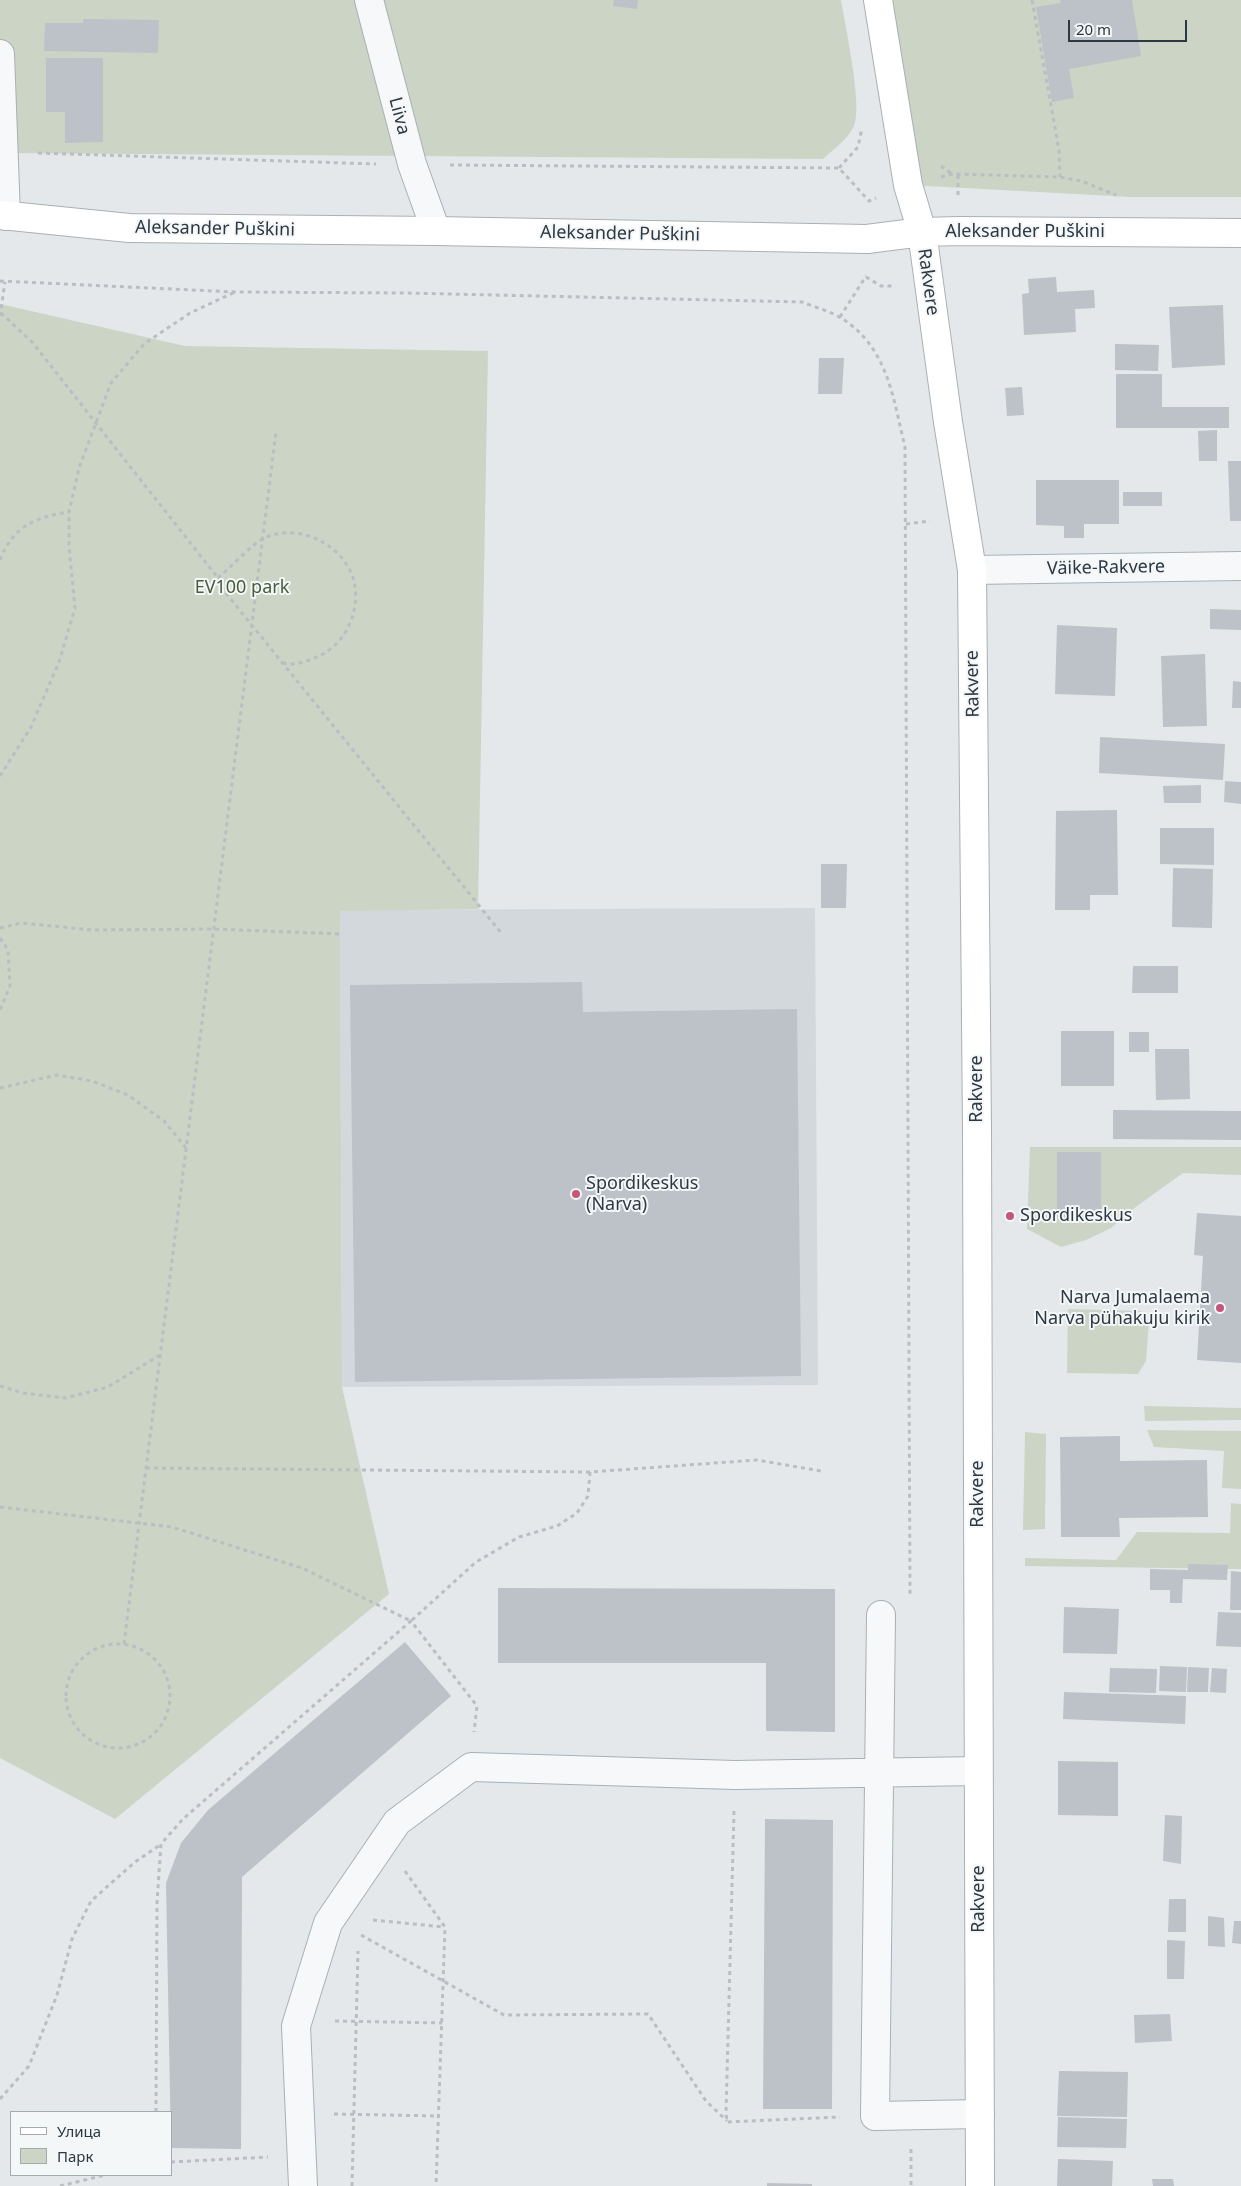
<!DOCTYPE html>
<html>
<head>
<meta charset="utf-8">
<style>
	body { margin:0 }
	#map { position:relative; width:1241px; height:2186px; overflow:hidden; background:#e4e8eb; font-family:"Noto Sans",sans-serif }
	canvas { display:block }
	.legend { position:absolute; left:10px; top:2111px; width:162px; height:65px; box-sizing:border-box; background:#f4f7f8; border:1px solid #a4abaf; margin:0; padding:6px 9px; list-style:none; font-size:15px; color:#2d3842 }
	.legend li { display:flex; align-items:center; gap:10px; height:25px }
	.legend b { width:25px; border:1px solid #a4abaf }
	.scale { position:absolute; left:1068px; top:20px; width:119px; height:22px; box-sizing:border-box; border:2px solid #2d3842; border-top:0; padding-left:6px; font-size:15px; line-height:18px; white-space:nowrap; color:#2d3842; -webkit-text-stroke:4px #f4f7f8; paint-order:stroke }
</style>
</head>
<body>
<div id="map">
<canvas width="1241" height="2186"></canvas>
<ul class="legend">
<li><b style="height:6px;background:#fff"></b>Улица</li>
<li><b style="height:14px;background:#ccd4c6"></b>Парк</li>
</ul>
<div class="scale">20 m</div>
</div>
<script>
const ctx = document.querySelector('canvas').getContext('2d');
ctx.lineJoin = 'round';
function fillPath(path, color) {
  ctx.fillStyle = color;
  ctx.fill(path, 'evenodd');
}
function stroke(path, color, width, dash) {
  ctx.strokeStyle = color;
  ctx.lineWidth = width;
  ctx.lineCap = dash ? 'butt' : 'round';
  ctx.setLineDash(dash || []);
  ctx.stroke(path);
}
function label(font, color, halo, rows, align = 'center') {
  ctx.font = font + ' "Noto Sans",sans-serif';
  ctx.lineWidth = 4;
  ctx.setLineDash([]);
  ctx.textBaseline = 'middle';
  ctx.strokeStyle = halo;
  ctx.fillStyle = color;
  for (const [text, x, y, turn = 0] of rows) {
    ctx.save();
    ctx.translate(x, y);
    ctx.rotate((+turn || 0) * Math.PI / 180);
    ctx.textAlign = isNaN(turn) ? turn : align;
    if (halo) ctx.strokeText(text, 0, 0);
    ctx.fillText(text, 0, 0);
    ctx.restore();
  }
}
fillPath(new Path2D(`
	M815,908L818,1385L342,1387L340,910Z`), '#d3d8dd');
fillPath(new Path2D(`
	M0,0H841C845,25 863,106 854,126C847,140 834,149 823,159L0,153Z
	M877,0H1241V197H1131L908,185Z
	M0,304L185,346L488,351L478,909L340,911L342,1387L389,1594L115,1819L0,1758Z
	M1030,1147H1241V1175L1183,1173L1137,1206L1111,1228L1086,1240L1061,1247L1027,1229Z
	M1068,1309L1141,1311L1149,1320L1146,1361L1138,1374L1067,1373Z
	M1144,1406L1241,1408V1420L1145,1421Z
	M1147,1430L1241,1431V1489L1222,1488L1224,1451L1154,1447Z
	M1025,1432L1046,1434L1045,1529L1023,1530Z
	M1231,1503L1241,1504V1569L1025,1566V1558L1116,1560L1137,1532L1230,1533Z`), '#ccd4c6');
fillPath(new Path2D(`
	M614,0H638L637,9L613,6Z
	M1060,0H1132L1141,56L1069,69L1074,98L1052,102L1036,7L1061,3Z
	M83,19L159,20L158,53L44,51L45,23H83Z
	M46,58H103V142L65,143V112H46Z
	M1056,277L1057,292L1094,290L1095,308L1075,309L1076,332L1024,335L1022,294L1029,293L1028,279Z
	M1223,305L1225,365L1172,368L1169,307Z
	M1115,344L1159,345L1158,371L1115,370Z
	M819,358H844L842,394H818Z
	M1116,374H1162V407H1229V428H1116Z
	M1022,387L1024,415L1007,416L1005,388Z
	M1217,430V461H1199L1198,431Z
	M1228,461H1241V521H1230Z
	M1036,480H1119V524H1084V538H1064V526L1036,525Z
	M1123,492H1162V506H1123Z
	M1210,609L1241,610V630L1210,629Z
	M1057,625L1117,628L1115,696L1055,694Z
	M1205,654L1207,726L1163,727L1161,656Z
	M1233,681L1241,682V708H1232Z
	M1100,737L1225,744L1223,780L1099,773Z
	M1225,781L1241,782V804L1224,802Z
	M1201,785V803H1164L1163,786Z
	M1117,810L1118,895H1090V910H1055L1056,811Z
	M1160,828H1214V865L1160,864Z
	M821,864H847L846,908H821Z
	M1173,868L1213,869L1212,928L1172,927Z
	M1133,966H1178V993H1132Z
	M582,982L583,1012L797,1009L801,1376L355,1382L350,985Z
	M1061,1031H1114V1086H1061Z
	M1129,1032H1149V1052H1129Z
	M1155,1049H1189L1190,1099L1156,1100Z
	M1113,1110L1241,1111V1140L1113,1139Z
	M1057,1152H1101V1217H1057Z
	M1197,1213L1241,1216V1363L1197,1360L1203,1256L1194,1255Z
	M1120,1436V1461L1207,1460L1208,1517L1119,1518L1120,1537H1061L1060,1437Z
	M1188,1564L1228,1565L1227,1580L1183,1579L1182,1603H1170V1590H1150V1569L1188,1570Z
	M1231,1571L1241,1572V1610H1230Z
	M498,1588L835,1589V1732L766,1731V1663H498Z
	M1064,1607L1119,1609L1117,1654L1063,1653Z
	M1218,1612L1241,1613V1647L1216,1646Z
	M405,1642L451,1696L242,1877L241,2149L171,2148L166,1883L181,1843L208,1810Z
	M1160,1666L1187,1667L1186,1692L1159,1691Z
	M1188,1667L1209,1668L1208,1692H1187Z
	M1110,1668L1157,1669L1156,1693L1109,1692Z
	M1212,1668L1227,1669L1226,1693L1210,1692Z
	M1064,1692L1186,1696L1185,1724L1063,1719Z
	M1058,1761L1118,1762V1816L1058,1815Z
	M1165,1815L1182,1816L1181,1864L1163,1861Z
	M765,1819L833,1820L832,2109H763Z
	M1169,1899H1186V1932H1168Z
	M1208,1916L1224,1918L1225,1947L1208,1946Z
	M1234,1921H1241V1944L1232,1943Z
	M1167,1940L1185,1941L1184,1979H1167Z
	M1170,2014L1172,2041L1135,2043L1134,2015Z
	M1059,2071L1128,2072L1127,2117L1057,2116Z
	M1058,2117L1127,2119L1126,2148L1057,2147Z
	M1058,2159L1113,2161L1112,2186H1057Z
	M1152,2179H1173L1174,2186H1153Z
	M767,2183L812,2184V2186H767Z`), '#bcc2c7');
const street = new Path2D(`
	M369,0L412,164L436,231
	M0,54L6,216
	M972,570L1241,566
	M881,1615L875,2116L980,2114
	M303,2186L296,2026L328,1923L397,1822L471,1767L735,1775L978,1771`);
const secondary = new Path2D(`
	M878,0L908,185L922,232L948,422L972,570L977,1131L980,2186
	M0,215L129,228L436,231L867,239L922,232L959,231L1241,233`);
stroke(street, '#a9b0b5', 30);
stroke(secondary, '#a9b0b5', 30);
stroke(new Path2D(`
	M1032,0L1059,150L1060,177
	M38,153L376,164
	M450,165L839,168L869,201L876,198
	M941,166L952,174
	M839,168L858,147L862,128
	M958,175V196
	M941,177L953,174L1060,177L1081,181L1116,195
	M866,277L881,286H895
	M0,281L235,292L406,293L802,302C814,307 830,311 841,318C888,347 893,398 905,447L910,1595
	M1,313L32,342L218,578L225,592L502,934
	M0,316L5,282
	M840,317L866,276
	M906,524L930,521
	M0,560C13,526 36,517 69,512
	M218,578C230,568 252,544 264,538C297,523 339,542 352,575C363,605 348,643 319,656C308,661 295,666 283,663
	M0,776L31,727L59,662L75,608L69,547V512L79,468L111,383L144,344L190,313L235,292
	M0,928L21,923L93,930L214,929L342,934
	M0,938L8,950L10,986L0,1010
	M0,1088L57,1075L92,1081L128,1095L164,1121L186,1148
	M0,1386L23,1393L66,1398L108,1387L160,1355
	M146,1468L590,1472
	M0,1507L172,1527L302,1568L411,1621L476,1562L519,1537L557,1526L577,1513L588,1496L590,1472L757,1460L821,1471
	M124,1644L276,432
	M66 1696a52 52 0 1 1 104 0a52 52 0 1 1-104 0Z
	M734,1811L726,2113L727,2122L840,2117
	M405,1871L445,1927L436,2186
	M373,1920L444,1927
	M361,1935L504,2015L648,2014L706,2101L727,2121
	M335,2021L442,2023
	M0,2099L29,2066L57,1995L72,1939L91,1901L135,1862L160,1845
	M156,2112L157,1902L161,1844L183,1819L411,1621L477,1706L474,1732
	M334,2114L438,2116
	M911,2149V2186
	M171,2162L268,2157
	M60,2186L105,2175
	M352,2186L358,1951`), '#babec2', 3, [4, 4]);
stroke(street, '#f7f8f9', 28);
stroke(secondary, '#fff', 28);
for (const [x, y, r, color] of [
	[576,1194,5,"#c55579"],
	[1010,1216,5,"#c55579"],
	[1220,1308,5,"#c55579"]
]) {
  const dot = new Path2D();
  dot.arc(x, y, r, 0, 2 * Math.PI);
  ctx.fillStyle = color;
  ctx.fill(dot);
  stroke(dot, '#f4f7f8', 2);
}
label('18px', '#2d3842', '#f4f7f8', [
	["Liiva",399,116,75],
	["Aleksander Puškini",215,229,1],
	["Aleksander Puškini",1025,232],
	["Aleksander Puškini",620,234,1],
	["Rakvere",928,282,82],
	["Väike-Rakvere",1106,568,-1],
	["Rakvere",973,684,-91],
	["Rakvere",977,1089,-90],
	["Rakvere",978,1494,-90],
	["Rakvere",979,1899,-90]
]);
label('18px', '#475d3b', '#f4f7f8', [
	["EV100 park",242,588]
]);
label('18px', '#2d3842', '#f4f7f8', [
	["Spordikeskus",586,1184],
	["(Narva)",586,1205],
	["Spordikeskus",1020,1216],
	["Narva Jumalaema",1210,1298,"right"],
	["Narva pühakuju kirik",1210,1319,"right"]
], 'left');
</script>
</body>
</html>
